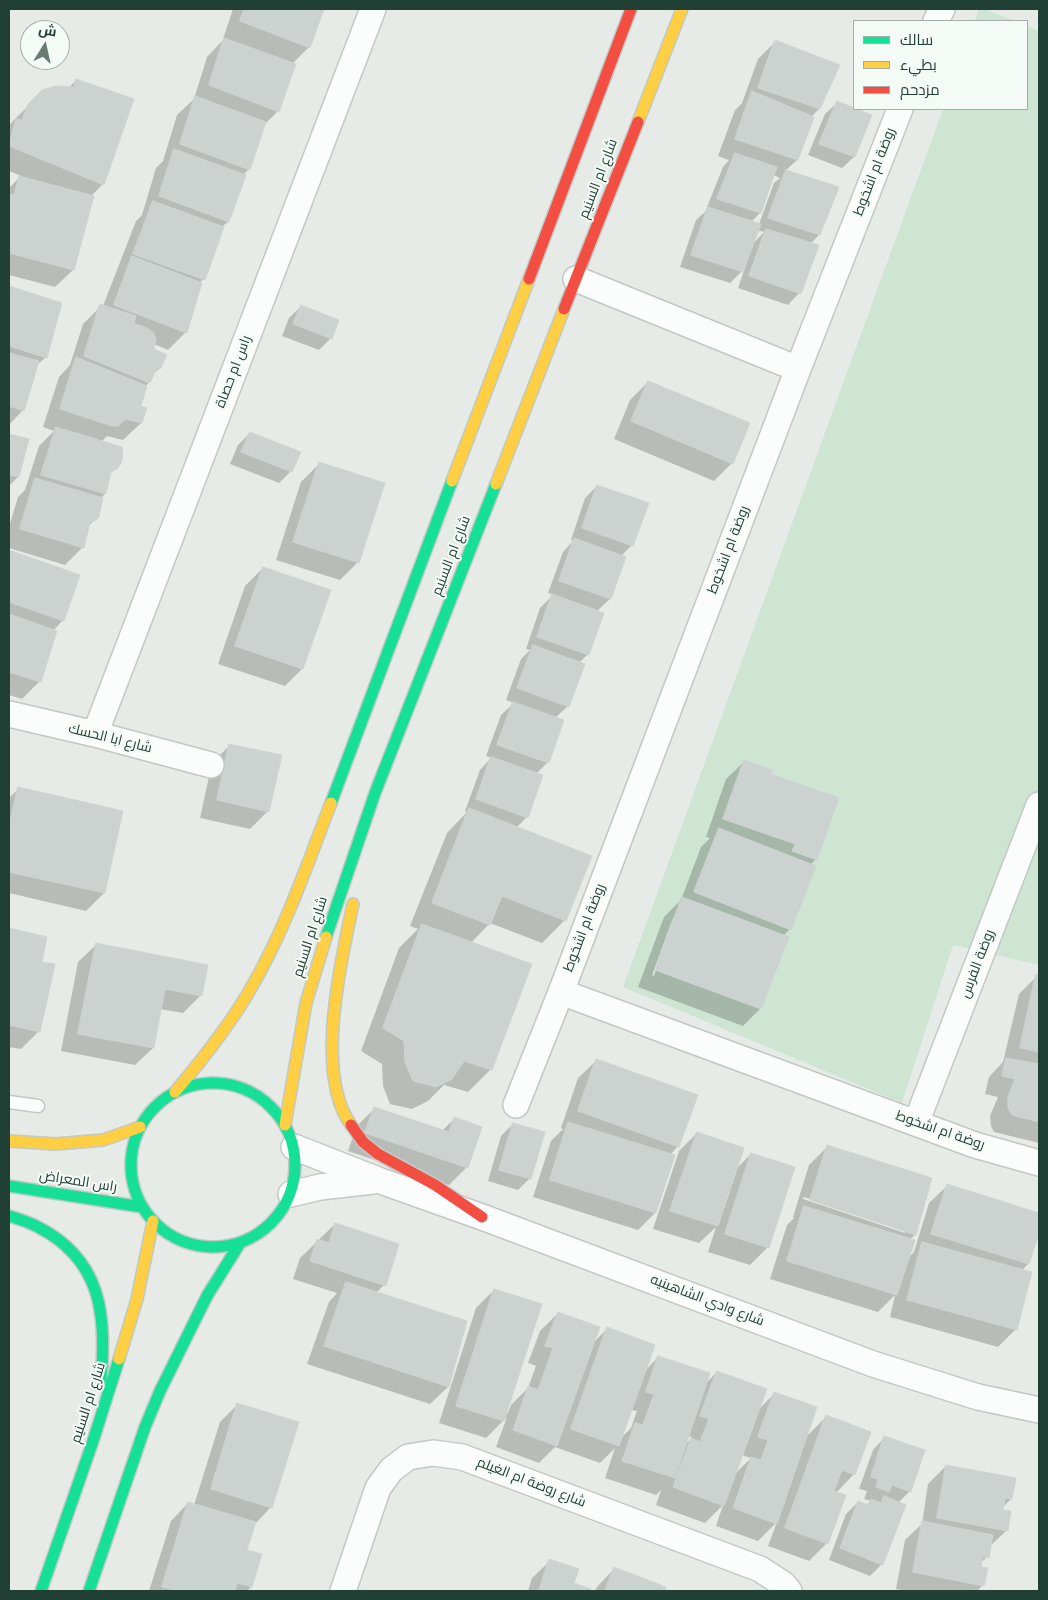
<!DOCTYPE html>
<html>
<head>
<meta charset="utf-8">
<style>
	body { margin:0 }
	#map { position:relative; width:1048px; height:1600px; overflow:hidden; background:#e6ebe8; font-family:"Nunito Sans",Cairo,sans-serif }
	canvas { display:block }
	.frame { position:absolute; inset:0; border:10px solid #214035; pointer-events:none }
	.legend { position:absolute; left:853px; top:20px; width:175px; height:90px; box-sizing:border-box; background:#f4faf6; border:1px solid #a0b0a9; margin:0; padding:6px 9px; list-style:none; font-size:15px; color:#214035 }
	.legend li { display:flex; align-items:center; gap:10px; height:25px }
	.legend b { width:25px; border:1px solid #a0b0a9 }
	.north { position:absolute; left:20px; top:20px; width:50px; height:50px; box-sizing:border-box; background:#f4faf6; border:1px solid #a0b0a9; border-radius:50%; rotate:10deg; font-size:14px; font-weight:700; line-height:20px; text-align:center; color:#214035 }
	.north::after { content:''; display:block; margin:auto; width:18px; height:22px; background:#667c74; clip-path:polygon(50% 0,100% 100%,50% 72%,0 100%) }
</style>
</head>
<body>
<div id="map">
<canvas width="1048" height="1600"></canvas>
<div class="frame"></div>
<ul class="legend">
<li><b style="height:6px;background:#16e098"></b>سالك</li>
<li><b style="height:6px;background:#ffcf43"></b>بطيء</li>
<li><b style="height:6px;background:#f24e42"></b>مزدحم</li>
</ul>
<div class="north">ش</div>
</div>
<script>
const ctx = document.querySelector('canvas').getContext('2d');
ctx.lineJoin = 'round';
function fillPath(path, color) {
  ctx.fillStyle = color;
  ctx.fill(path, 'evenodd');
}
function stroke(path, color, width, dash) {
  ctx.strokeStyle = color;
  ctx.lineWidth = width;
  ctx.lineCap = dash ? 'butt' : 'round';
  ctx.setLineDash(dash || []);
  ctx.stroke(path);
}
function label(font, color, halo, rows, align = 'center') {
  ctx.font = font + ' "Nunito Sans",Cairo,sans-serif';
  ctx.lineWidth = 4;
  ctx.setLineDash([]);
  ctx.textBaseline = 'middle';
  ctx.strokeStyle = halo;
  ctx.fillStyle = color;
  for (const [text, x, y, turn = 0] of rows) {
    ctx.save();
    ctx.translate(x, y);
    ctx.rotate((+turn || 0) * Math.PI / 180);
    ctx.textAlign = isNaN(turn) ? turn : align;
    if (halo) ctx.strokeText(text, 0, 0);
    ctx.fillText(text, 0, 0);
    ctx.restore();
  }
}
fillPath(new Path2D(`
	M979,9H984L1015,21H975Z
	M1027,26L1039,31V965L953,945L902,1103L623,987L943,109H1027Z`), '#cee5d3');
fillPath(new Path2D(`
	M233,9H322L309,47L292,64L278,111L264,125L249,169L243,175L228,222L223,226L204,279L199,283L186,332L168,350L154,344L153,350L160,368L152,375L149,382L146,386L139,407L141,423L123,440L107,436L101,442L116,468L109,474L105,494L101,498L95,520L88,526L83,547L65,565L9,548V527L18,497L25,490L39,446L54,431L43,427L59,377L70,365L83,324L101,306H103L136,221L142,215L156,168L163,161L177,115L194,99L207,57L224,39H223Z
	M775,42L819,109L811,117H813L797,160L785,171L837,188L819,235L810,244L799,293L788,305L738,288L745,268L730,283L680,267L696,220L705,212L723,167L729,160L718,156L735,110L742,103L758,59ZM773,175L780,178L774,183L759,224L751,222L760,213ZM757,230L764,232L752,245Z
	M77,80L103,184L90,197L73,270L55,287L9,275V188L21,176L9,171V128L10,124L43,91L68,88Z
	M837,103L854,157L842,168L808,155L825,114Z
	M9,288L61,304L46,357L36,366L23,410L9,425Z
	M301,306L331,338L319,350L282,336L289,318Z
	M648,382L732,463L714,481L614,439L630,400Z
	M250,433L291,471L279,483L230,464L238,445Z
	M9,435L27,439L18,477L9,486Z
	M319,464L358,562L340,580L276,560L301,482Z
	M597,486L632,545L621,556L624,557L610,599L597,611L602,613L587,655L579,663L568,706L555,718L548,762L536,774L527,817L516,828L565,920L542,943L490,923L471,943L491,1069L468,1092L444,1085L428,1101L412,1109L390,1104L383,1086L382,1064L361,1051L399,948L418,929L410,926L447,833L467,812L465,811L480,770L491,758L486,756L501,715L514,703L506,700L521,659L530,650L526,649L540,608L553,595L548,593L563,552L573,541L571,540L585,498Z
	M9,552L79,576L63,620L53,631L40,681L22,699L9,695Z
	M263,568L302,669L285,686L218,664L245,586Z
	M230,745L268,811L250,829L200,818L212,763Z
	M744,762L769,775L816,859L810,865L790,929L783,936L760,1009L743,1026L638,987L664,917L681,900L701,847L710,838L706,837L726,779ZM673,918H675L654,976L652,975Z
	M18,789L122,812L104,893L86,911L9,893V798Z
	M9,930L46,938L41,963L38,1032L21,1049L9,1047Z
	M96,945L201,995L183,1013L160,1009L153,1048L135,1065L61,1051L78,962Z
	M1037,976H1039V1143L994,1132L991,1126L990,1116L998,1097L985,1094L989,1077L1003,1062L1019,994Z
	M596,1061L678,1146L670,1155L655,1213L638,1230L533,1197L551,1141L563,1129L561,1128L578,1078Z
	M374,1109L442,1131L454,1119L467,1167L449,1185L348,1151L356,1127Z
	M513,1124L530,1178L518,1190L488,1181L501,1136Z
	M697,1133L735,1170L751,1154L768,1247L750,1265L708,1252L716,1227L699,1243L653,1229L679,1151Z
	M827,1147L915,1235L909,1240L908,1258L914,1252L929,1203L947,1186L1039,1214V1229L1028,1264L1021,1271L1016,1329L998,1347L890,1317L895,1295L878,1312L770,1279L787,1225L794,1218L793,1217L809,1165ZM804,1197L905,1230V1233L803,1199Z
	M335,1224L384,1285L376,1293L466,1322L448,1387L430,1404L307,1364L329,1302L337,1293L293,1279L300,1258Z
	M494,1290L506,1412L508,1413L511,1405L528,1388L536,1366L528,1363L540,1331L558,1313L593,1343L607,1329L645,1371L658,1357L704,1385L717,1372L758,1410L774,1394L805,1438L826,1417L854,1474L836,1493L827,1543L809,1561L768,1546L777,1522L758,1541L716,1526L723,1505L705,1523L656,1505L661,1490L656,1495L605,1478L615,1448L600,1463L555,1447L539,1463L496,1447L507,1417L486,1438L439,1423L476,1308ZM631,1410L637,1411L631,1428L620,1439ZM688,1436L692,1437L684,1447ZM741,1455L751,1458L734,1475Z
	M238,1404L271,1507L254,1525L246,1551L251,1587L247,1591H149L171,1521L188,1503L194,1505L220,1422Z
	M884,1438L910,1491L898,1503L882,1564L870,1576L829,1560L846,1514L858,1502L866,1505L871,1501L864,1499L867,1491L859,1489L873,1450Z
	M946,1466L1011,1499L1002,1508L1007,1530L989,1547L987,1557L980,1564L983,1585L977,1591H906L896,1589L905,1540L922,1524L928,1484Z
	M550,1561L573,1584L589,1590V1591H528L532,1578Z
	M614,1569L665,1588L663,1591H595L597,1587Z`), '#0003');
const building = new Path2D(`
	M244,9H324L310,48L240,21Z
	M224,38L296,64L279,112L209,85Z
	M775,40L840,65L820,109L758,88Z
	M76,79L134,99L104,185L9,146L16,119L22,120L28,104L42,90L55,86L74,87Z
	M752,91L814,117L798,160L735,139Z
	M195,96L266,122L250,170L180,144Z
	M837,101L872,115L855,157L819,144Z
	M174,149L246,175L229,222L159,196Z
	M735,153L777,167L761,213L717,199Z
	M786,170L839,187L820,235L768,218Z
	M19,176L94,196L74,270L9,253V194L14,195Z
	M153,201L224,227L205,280L133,254Z
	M708,207L761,224L743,272L691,255Z
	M766,229L819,245L801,294L749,276Z
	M132,256L202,283L187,333L114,305Z
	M9,286L62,303L47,358L9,346Z
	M100,304L136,316L134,324L145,327L154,333L156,340L154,349L167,355L161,368H157L150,383L84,356Z
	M301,305L339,320L332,339L293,324Z
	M9,353L39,361L24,411L9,406Z
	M76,357L147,386L141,406L147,408L142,423L126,419L118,426H112L60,409Z
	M648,381L750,423L733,464L631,421Z
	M56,427L122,447L123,455L121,463L117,469L111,472L106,494L41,475Z
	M250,432L301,452L292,472L241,452Z
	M9,434L29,439L19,477L9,475Z
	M319,462L385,483L359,563L293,542Z
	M35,478L103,498L99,517L96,520L90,522L84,548L20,529Z
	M597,485L649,503L633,546L582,528Z
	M574,538L626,557L611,599L559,581Z
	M9,550L80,575L64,621L9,602Z
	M263,567L331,590L303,669L235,646Z
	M552,594L604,613L589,655L537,637Z
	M9,614L57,631L41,682L9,672Z
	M533,645L585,664L569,707L517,688Z
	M513,702L564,720L549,763L497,745Z
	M229,744L282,755L269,812L217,800Z
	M491,757L543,775L528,818L476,799Z
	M744,760L772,770L771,774L839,798L817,860L792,851L795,844L723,819Z
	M18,787L123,811L105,893L9,872V827Z
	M469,808L592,856L566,921L502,896L490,925L432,903Z
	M719,828L816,866L791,930L694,892Z
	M682,897L789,937L761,1009L655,970Z
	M422,924L532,964L492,1070L464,1061L452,1079L436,1087L413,1081L405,1062L404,1041L383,1028Z
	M9,928L47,937L42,962L55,964L40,1032L9,1025Z
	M96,943L208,965L202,996L165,989L154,1048L78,1034Z
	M1036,974L1039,975V1052L1020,1048Z
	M1006,1058L1039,1064V1122L1012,1115L1008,1108V1097L1015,1079L1002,1076Z
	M596,1059L698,1095L679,1147L578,1111Z
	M374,1107L449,1132L454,1117L482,1127L468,1168L365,1133Z
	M568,1122L675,1155L656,1213L550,1180Z
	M513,1123L545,1132L531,1179L499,1170Z
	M697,1132L744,1148L718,1226L670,1211Z
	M827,1145L932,1178L916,1235L810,1200Z
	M751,1153L795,1167L769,1248L725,1234Z
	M947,1184L1039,1213V1233L1029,1264L931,1234Z
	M804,1206L915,1240L897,1295L787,1261Z
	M335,1223L399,1244L386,1286L310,1261L317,1239L329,1243Z
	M922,1242L1032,1272L1017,1330L907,1300Z
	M346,1282L467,1321L449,1387L324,1346Z
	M494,1289L542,1304L504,1421L456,1406Z
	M558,1312L600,1327L557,1446L513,1430L528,1386L538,1390L553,1348L545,1346Z
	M607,1327L655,1345L619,1446L571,1429Z
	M658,1356L710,1373L675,1478L622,1461L635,1423L643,1425L654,1394L646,1392Z
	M717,1371L767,1389L724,1506L673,1487L691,1438L700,1442L709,1419L700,1416Z
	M774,1392L817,1407L777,1524L733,1508L751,1457L761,1460L768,1440L758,1437Z
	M237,1403L299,1422L272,1508L211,1489Z
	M826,1415L871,1432L855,1475L842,1470L834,1491L846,1495L828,1544L785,1528Z
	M884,1436L925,1450L911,1492L892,1485L889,1492L876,1487L878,1479L871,1477Z
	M946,1465L1016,1478L1012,1499L1005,1498L1003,1510L1011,1511L1008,1531L937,1518Z
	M884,1496L906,1505L883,1565L840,1548L858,1501L868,1505L871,1499L881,1503Z
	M188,1502L256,1522L247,1550L262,1554L252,1587L237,1583L235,1591H178L162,1587Z
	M922,1521L993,1535L989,1558L983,1557L981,1567L988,1568L984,1586L913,1572Z
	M549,1559L579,1569L574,1583L591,1589L590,1591H539Z
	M614,1567L666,1587L665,1591H605Z`);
fillPath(building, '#ccd2d0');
stroke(building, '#ced4d1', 1);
const lane = new Path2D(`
	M9,1102L38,1106`);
const street = new Path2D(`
	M936,21L942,9
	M576,279L798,369
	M9,714L95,734L211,765
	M95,734L373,9
	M561,992L975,1145L1039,1163
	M516,1105L561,992L798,369L900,109
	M916,1123L1039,805
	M294,1147L378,1180L482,1217L873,1364L978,1397L1039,1410
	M291,1194L320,1187L373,1181
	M343,1591L378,1488L391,1470L408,1457L433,1453L462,1457L760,1569L783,1584L789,1591`);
const fast = new Path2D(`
	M331,803L452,481
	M326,937L375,793L496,484
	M131 1165a82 82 0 1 1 164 0a82 82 0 1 1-164 0Z
	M9,1186L142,1207
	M9,1216C19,1219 29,1222 38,1227C101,1259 107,1315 101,1379
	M41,1591L93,1441L119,1359
	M89,1591L145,1427L160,1391L207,1296L240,1243`);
const slow = new Path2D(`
	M638,122L682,9
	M452,481L529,279
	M496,484L564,309
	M175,1092C203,1059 230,1025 251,988C285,930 307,865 331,803
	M285,1125L306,1003L326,937
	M351,1125C314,1074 341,961 353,904
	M9,1141L56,1144L103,1140L140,1127
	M119,1359L137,1299L153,1221`);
const jam = new Path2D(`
	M529,279L631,9
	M564,309L638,122
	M351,1125L363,1142L378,1154L435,1185L482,1217`);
stroke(lane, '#c3c8c5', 15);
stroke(street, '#c3c8c5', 28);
stroke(fast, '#c1c9c5', 14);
stroke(slow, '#c1c9c5', 14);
stroke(jam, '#c1c9c5', 14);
stroke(lane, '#fbfcfc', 12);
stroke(street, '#fbfcfc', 25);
stroke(fast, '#16e098', 11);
stroke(slow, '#ffcf43', 11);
stroke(jam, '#f24e42', 11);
label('14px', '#214035', '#f4faf6', [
	["روضة ام اشخوط",875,172,-69],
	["شارع ام السنيم",599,179,-69],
	["راس ام حصاة",234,372,-69],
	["روضة ام اشخوط",729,550,-69],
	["شارع ام السنيم",452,556,-69],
	["شارع ابا الحسك",110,739,14],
	["روضة ام اشخوط",585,928,-69],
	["شارع ام السنيم",311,937,-72],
	["روضة الفرس",978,964,-69],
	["روضة ام اشخوط",940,1131,19],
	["راس المعراض",78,1182,9],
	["شارع وادي الشاهينيه",707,1301,21],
	["شارع ام السنيم",89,1403,-72],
	["شارع روضة ام الغيلم",531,1483,21]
]);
</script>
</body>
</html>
